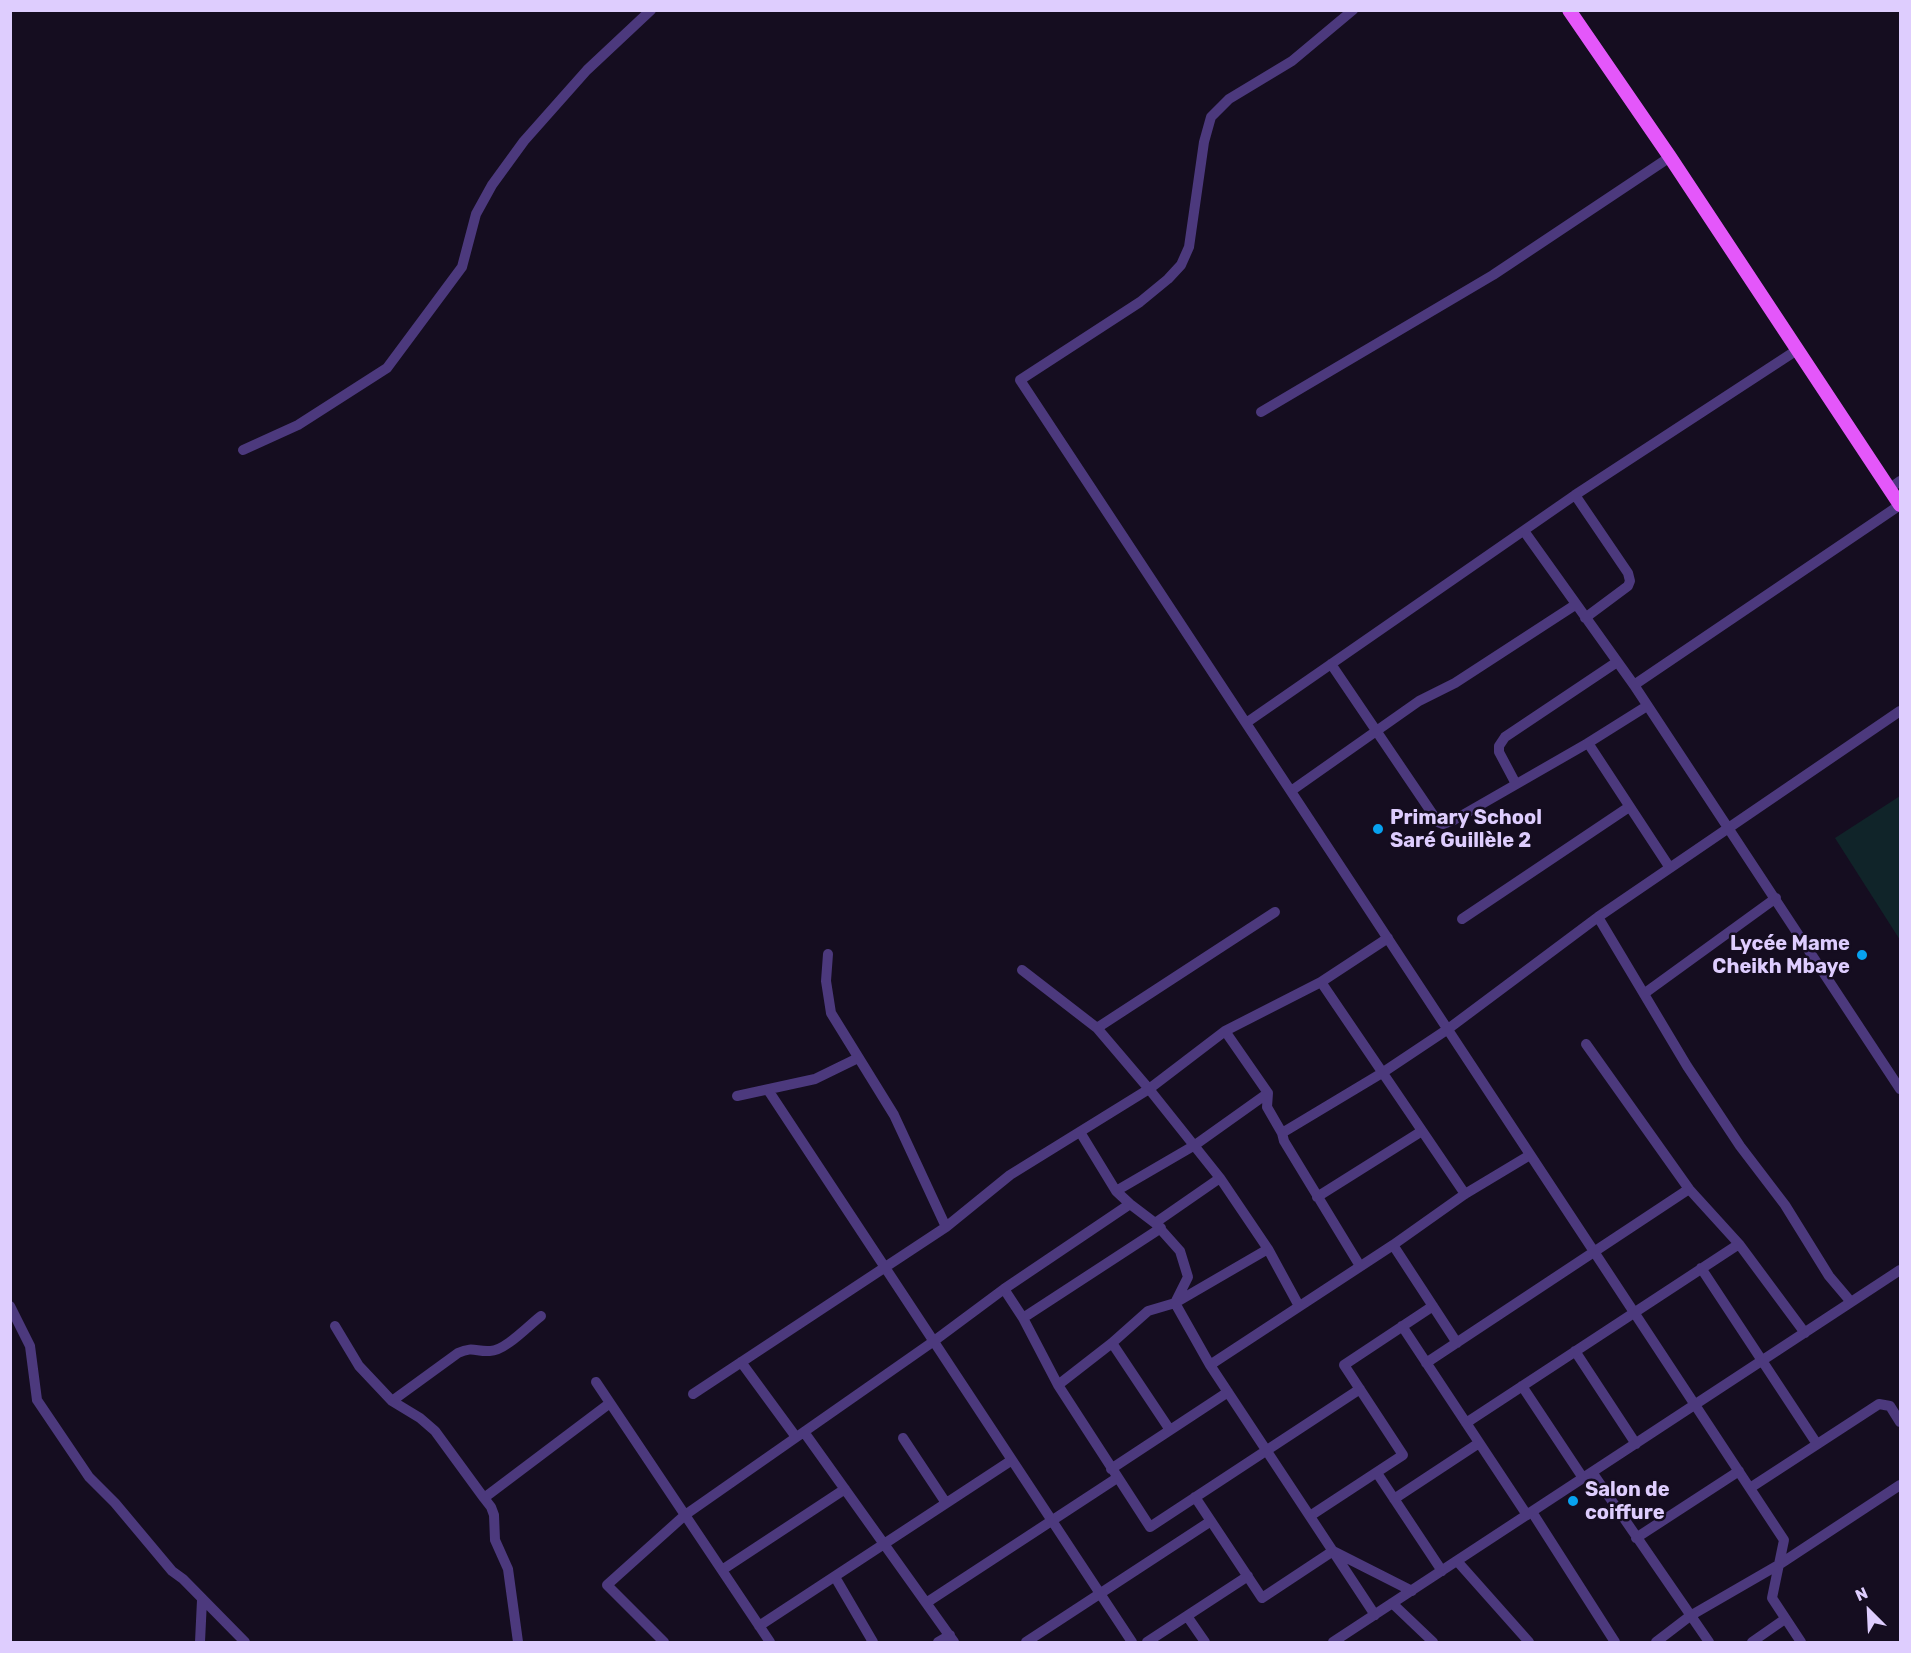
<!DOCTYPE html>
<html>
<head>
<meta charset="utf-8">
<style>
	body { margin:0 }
	#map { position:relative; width:1911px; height:1653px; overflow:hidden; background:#150d20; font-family:Rubik,sans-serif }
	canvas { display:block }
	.frame { position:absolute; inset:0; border:12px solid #decdfe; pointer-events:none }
	.north { position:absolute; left:1839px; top:1581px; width:60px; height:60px; -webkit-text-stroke:4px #150d20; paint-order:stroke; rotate:336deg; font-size:16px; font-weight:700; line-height:24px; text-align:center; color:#decdfe }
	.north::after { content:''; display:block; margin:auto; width:21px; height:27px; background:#decdfe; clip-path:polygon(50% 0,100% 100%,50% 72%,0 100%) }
</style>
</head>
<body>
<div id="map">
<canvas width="1911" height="1653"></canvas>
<div class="frame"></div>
<div class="north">N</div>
</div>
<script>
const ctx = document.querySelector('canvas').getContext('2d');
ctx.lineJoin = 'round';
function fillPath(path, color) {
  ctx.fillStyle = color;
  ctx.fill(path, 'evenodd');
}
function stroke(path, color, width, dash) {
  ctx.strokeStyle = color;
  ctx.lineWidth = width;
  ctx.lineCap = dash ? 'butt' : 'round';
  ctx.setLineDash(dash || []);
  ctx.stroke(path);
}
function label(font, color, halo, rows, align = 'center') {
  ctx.font = font + ' Rubik,sans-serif';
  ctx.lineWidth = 5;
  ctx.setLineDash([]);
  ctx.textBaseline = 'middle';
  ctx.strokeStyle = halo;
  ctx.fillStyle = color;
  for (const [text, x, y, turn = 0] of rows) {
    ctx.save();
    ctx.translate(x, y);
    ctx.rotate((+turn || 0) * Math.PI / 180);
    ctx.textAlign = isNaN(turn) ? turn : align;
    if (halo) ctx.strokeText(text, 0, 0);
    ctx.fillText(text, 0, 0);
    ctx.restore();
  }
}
fillPath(new Path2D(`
	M1900,796V940L1835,838Z`), '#102429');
stroke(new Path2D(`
	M1353,10L1292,61L1229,99L1211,117L1204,142L1189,247L1181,265L1168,279L1140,302L1020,380L1784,1540L1772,1598L1801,1642
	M1261,412L1493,275L1670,157
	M243,450L298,425L387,368L462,267L476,214L492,185L524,141L587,70L651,10
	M1889,489L1900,481
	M1575,495L1628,573L1630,581L1628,586L1585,618
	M1524,531L1634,685L1900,1089
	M1331,664L1438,822L1443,824L1454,820L1588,743L1647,706
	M1634,685L1900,505
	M1246,723L1575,495L1797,350
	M1588,743L1670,868
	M1516,784L1499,752V746L1505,737L1617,662
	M1291,791L1419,701L1455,683L1575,605
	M1598,917L1687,1066L1740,1146L1785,1205L1829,1276L1851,1302
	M1462,919L1629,807
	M828,954L826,981L831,1013L894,1115L946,1227
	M1022,970L1097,1028L1149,1089L1220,1178L1268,1249L1299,1306
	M1321,982L1465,1194
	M1645,993L1776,898
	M1097,1028L1275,912
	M1225,1031L1268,1093L1267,1107L1282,1133
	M1586,1044L1689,1189L1739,1244L1805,1333
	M768,1090L1132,1642
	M737,1096L815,1079L858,1058
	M1080,1132L1116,1191L1130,1204L1155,1223L1180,1251L1188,1277L1175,1303L1210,1365L1375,1615
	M1116,1191L1195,1145L1268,1093
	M1317,1197L1422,1131
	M1155,1223L1220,1178
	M1393,1245L1457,1343
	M1360,1266L1284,1141L1282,1133L1382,1073L1448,1029L1598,917L1900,711
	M1701,1268L1817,1444
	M1004,1289L1023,1318L1058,1385L1150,1527L1360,1389
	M10,1306L30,1346L37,1400L89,1477L115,1503L172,1571L183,1579L245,1642
	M1023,1318L1161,1228
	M335,1326L359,1366L392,1401L420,1418L435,1431L484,1498L610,1403
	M1402,1326L1527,1515
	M1112,1343L1170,1430
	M1575,1351L1636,1444
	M741,1362L796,1437
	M1426,1363L1689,1189
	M1210,1365L1393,1245L1465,1194L1530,1155
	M596,1382L770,1642
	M1058,1385L1112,1343L1148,1311L1175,1303L1268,1249
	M1522,1386L1583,1478
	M693,1394L946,1227L1010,1175L1149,1089L1225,1031L1321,982L1388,938
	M392,1401L458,1353C473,1346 476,1352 490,1351C505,1351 529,1325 541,1316
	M1466,1423L1739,1244
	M804,1432L954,1642
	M903,1438L946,1503
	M1111,1469L1228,1392
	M1592,1472L1709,1642
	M1377,1473L1442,1571
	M1750,1488L1879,1404L1890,1406L1900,1422
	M1195,1497L1262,1598L1333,1551L1412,1591
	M484,1498L491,1507L494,1515L495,1540L508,1569L518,1642
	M1394,1499L1479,1443
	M1532,1512L1615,1642
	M1310,1516L1403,1455L1344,1365L1433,1306
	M1636,1538L1739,1471
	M1457,1561L1529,1642
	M722,1570L845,1489
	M835,1577L873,1642H871
	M926,1603L1117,1478
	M1392,1603L1433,1642
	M1187,1616L1205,1642
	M759,1626L1012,1460
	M200,1642L202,1600
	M664,1642L607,1585L685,1515L934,1341L1004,1289L1130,1204
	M938,1642L950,1635
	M1026,1642L1211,1521
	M1147,1642L1248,1576
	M1333,1642L1900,1270
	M1656,1642L1690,1616L1780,1564L1900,1485
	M1752,1642L1785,1619`), '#4c397d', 10);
stroke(new Path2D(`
	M1569,10L1670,157L1900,505`), '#e457fa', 14);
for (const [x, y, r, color] of [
	[1378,829,6,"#07a2f0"],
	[1862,955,6,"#07a2f0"],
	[1573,1501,6,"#07a2f0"]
]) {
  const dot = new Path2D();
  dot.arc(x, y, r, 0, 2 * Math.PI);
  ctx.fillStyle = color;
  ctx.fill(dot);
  stroke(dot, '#150d20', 2);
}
label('bold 20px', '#decdfe', '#150d20', [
	["Primary School",1390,818],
	["Saré Guillèle 2",1390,841],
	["Lycée Mame",1850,944,"right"],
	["Cheikh Mbaye",1850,967,"right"],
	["Salon de",1585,1490],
	["coiffure",1585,1513]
], 'left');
</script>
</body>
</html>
